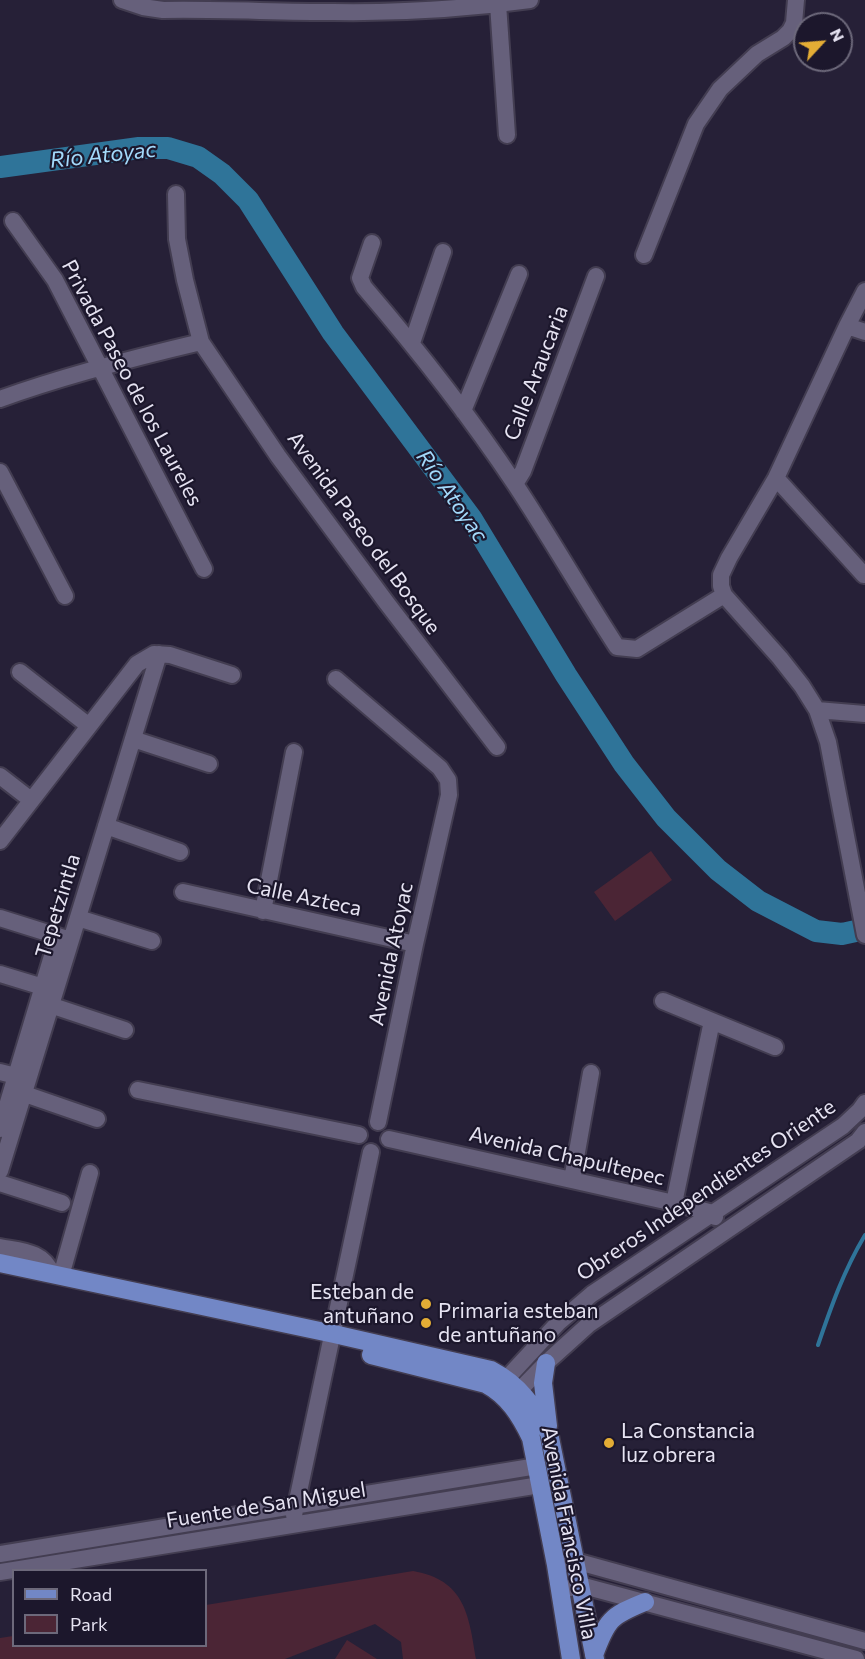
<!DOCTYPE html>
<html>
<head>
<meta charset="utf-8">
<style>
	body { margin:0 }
	#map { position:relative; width:865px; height:1659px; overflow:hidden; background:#262037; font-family:Commissioner,sans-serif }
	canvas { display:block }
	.legend { position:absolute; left:12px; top:1569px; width:195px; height:78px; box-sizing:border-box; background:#1c172c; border:2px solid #6d697b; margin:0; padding:8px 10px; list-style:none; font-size:18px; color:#e6e3f2 }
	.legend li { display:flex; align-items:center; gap:12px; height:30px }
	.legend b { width:30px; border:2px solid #6d697b }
	.north { position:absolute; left:793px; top:12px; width:60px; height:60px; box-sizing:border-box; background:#1c172c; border:2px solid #6d697b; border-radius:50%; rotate:64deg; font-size:16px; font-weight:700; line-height:24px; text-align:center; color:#e6e3f2 }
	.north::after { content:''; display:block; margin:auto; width:21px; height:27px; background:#e4ad35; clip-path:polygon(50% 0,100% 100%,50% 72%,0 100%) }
</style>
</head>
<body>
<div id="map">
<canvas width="865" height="1659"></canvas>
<ul class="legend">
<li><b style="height:8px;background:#7287c6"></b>Road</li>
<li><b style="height:16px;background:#4b2535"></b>Park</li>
</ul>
<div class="north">N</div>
</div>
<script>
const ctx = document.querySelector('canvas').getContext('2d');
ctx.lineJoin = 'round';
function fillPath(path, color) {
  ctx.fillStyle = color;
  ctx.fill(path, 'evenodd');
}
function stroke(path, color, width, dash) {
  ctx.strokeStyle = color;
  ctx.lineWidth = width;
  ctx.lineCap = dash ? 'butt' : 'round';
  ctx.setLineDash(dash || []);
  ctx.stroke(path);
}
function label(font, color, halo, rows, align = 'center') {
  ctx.font = font + ' Commissioner,sans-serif';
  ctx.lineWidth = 4.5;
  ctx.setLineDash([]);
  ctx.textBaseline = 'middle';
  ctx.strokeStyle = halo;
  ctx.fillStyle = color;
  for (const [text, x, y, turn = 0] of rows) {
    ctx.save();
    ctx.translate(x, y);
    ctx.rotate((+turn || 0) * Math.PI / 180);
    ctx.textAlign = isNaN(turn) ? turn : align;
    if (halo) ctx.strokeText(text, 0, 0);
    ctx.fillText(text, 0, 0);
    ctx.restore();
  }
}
fillPath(new Path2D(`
	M651,851L672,880L615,921L594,892Z
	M413,1571C465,1580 469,1615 476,1659H403L401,1642L375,1624L285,1659H0V1638L13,1636L14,1646H206V1605Z
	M347,1640L377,1659H335Z`), '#4b2535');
stroke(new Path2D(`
	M818,1345C831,1307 844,1270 865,1235`), '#2f7499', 4);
stroke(new Path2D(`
	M0,167L139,148H168L198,157L222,174L248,200L333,333L471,518L566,675L624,764L666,818L718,870L758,901L816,931L842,934L865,929`), '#2f7499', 22);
const minor = new Path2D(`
	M122,0L143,7L163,10C219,9 276,12 333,12C398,13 465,9 530,0
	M498,4L507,135
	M176,194L177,239L185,280L201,342L278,456L386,602L497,747
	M13,221L55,280L204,569
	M372,243L360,278L364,287C418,350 469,415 515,484C550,537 582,593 617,647L637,649L724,595
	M644,255L696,124L720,89L757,54L783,38L790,31L794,23L796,0
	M865,291L847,326L776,478L729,558L721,575V586L724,595L780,658L802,686L817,710L828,742L865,935
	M847,326L865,332
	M412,343L443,252
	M0,399C66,375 133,358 201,342
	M463,411L519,274
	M0,472L65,596
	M776,478L864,575
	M515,484L523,471L596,276
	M20,672L89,726
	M336,679L440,768L448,780L449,795L415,944L378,1122
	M817,710L865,714
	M133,739L209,764
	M0,776L31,800
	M106,826L180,852
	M0,841L137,664L154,654L170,655L232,675
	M183,892L415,944
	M263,911L294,752
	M0,918L67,939
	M78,918L152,941
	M0,974L43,987
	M663,1001L775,1047
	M41,1002L125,1030
	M0,1072L16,1076
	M138,1090L359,1135
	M16,1091L97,1119
	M0,1129L58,936
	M389,1139L674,1203L713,1213L715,1217
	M0,1171L159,654
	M572,1180L591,1073
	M0,1183L62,1203
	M674,1203L712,1021
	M0,1247C21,1251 44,1251 52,1274
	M61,1276L90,1173
	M497,1389L558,1323L592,1294L843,1126L860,1110L865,1103
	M509,1401L546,1363L588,1325L858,1141L865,1132
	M294,1515L371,1152
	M0,1554L537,1466
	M565,1563L575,1561L865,1641
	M0,1572L540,1485
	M570,1588L580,1585L856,1659`);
const major = new Path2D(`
	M0,1263L334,1334L491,1370C520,1385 533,1406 549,1433L595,1659
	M371,1355L486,1384C508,1396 520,1415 531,1438L556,1565L571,1659
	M546,1363L543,1383L548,1426
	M594,1655C607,1620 610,1616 645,1602`);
stroke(minor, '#433d51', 20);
stroke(major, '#433d51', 21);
stroke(minor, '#66607b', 16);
stroke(major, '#7287c6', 18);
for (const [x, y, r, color] of [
	[426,1304,6,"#e4ad35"],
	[426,1323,6,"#e4ad35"],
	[609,1443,6,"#e4ad35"]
]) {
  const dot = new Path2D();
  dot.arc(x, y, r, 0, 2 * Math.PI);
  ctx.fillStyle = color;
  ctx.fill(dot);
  stroke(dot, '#1c172c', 2);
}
label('21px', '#e6e3f2', '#1c172c', [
	["Calle Araucaria",536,373,-69],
	["Privada Paseo de los Laureles",132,383,62],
	["Avenida Paseo del Bosque",364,533,54],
	["Calle Azteca",304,897,12],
	["Tepetzintla",58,906,-73],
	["Avenida Atoyac",391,954,-78],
	["Avenida Chapultepec",567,1156,13],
	["Obreros Independientes Oriente",706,1190,-34],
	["Fuente de San Miguel",266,1505,-9],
	["Avenida Francisco Villa",569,1533,79]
]);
label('21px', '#e6e3f2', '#1c172c', [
	["Esteban de",414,1292,"right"],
	["antuñano",414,1316,"right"],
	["Primaria esteban",438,1311],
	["de antuñano",438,1335],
	["La Constancia",621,1431],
	["luz obrera",621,1455]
], 'left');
label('italic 22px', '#a3d9fa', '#1c172c', [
	["Río Atoyac",103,155,-6],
	["Río Atoyac",452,496,55]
]);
</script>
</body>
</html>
